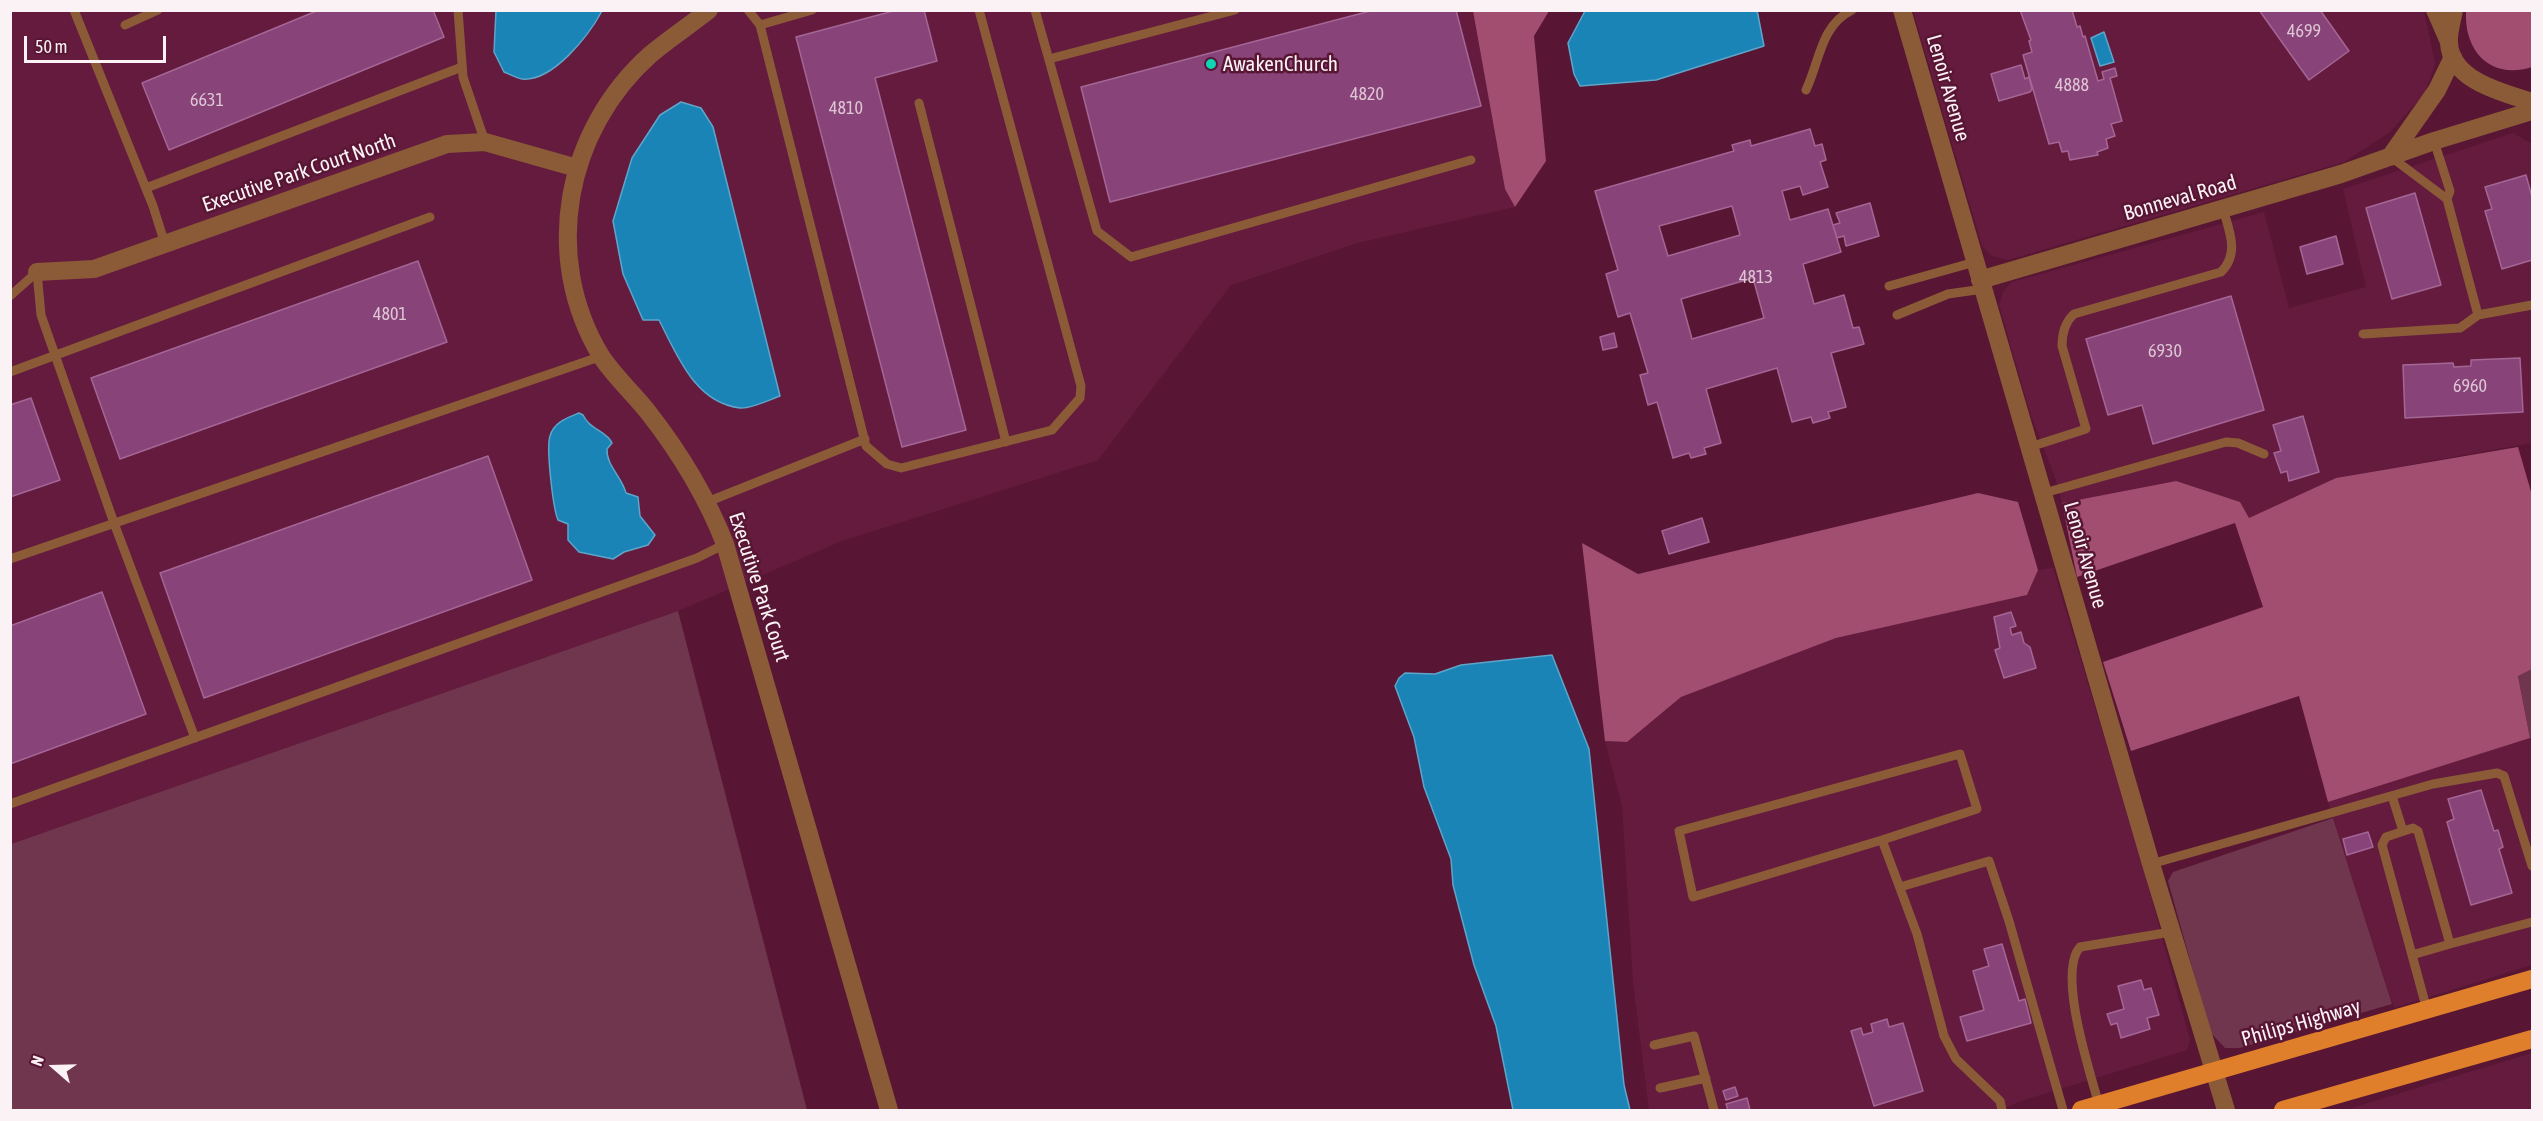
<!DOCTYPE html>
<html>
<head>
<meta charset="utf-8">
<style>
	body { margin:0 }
	#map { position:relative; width:2543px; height:1121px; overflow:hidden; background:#581634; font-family:"Asap Condensed",sans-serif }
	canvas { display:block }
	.frame { position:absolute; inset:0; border:12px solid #faf2f4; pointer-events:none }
	.north { position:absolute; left:24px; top:1037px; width:60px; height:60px; -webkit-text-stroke:4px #581634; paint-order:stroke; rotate:290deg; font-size:16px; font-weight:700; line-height:24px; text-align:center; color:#faf2f4 }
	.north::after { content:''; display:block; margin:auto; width:21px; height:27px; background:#faf2f4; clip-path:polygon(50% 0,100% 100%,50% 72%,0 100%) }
	.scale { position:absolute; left:24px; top:36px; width:142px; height:27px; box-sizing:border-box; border:3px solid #faf2f4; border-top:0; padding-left:8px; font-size:18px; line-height:21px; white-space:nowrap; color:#faf2f4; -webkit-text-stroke:4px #581634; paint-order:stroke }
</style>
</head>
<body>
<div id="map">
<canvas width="2543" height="1121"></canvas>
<div class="frame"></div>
<div class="north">N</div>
<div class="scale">50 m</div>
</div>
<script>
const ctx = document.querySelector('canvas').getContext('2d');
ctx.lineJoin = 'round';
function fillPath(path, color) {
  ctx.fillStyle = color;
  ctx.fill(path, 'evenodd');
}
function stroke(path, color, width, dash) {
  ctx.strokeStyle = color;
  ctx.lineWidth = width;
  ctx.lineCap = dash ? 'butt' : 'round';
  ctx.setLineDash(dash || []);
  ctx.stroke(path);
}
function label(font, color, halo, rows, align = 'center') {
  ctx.font = font + ' "Asap Condensed",sans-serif';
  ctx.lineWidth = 5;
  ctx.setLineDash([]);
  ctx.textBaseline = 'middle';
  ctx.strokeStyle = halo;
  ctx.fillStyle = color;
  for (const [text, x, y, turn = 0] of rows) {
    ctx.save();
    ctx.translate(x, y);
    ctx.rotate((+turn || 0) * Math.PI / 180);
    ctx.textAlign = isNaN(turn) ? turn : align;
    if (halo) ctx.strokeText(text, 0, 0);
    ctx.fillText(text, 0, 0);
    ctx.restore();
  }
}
fillPath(new Path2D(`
	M10,11H1473L1505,189L1515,207L1357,243L1231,285L1098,460L842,541L678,611L11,844Z
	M1913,11H2424L2435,63L2425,93L2390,132L2344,162L2008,260L1992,256L1982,246Z
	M2513,133L2532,144V443L2336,478L2249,518L2176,481L2062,503L2055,477L2030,413L1999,305L2003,292L2012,282L2264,212L2289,308L2366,287L2343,189Z
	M2053,568L2139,852L2190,1040L2187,1050L2024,1100L2000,1110H1649L1633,983L1622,806L1605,741L1627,742L1681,697L1836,638L2026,595L2038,570Z
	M2532,737V965L2394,1008L2328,802Z
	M2532,1053V1110H2345Z`), '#651b3e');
fillPath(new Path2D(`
	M678,611L807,1110H11V844Z
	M2532,669V737L2530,738L2518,675Z
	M2333,818L2392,1004L2240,1048H2225L2210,1032L2168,881L2173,872Z`), '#70364d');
fillPath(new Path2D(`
	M1473,11H1549L1534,36L1546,161L1515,207L1505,189Z
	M2466,11H2532V67C2491,80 2464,52 2466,11Z
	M2518,447L2532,495V669L2518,676L2530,738L2328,802L2299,696L2131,751L2103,662L2263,607L2235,523L2077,577L2062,503L2176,481L2240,502L2249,518L2336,478Z
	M1978,493L2018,502L2038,570L2027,595L1836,638L1681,697L1627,742L1605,741L1582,543L1638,574Z`), '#a24e70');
const water = new Path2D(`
	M1757,10L1764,46L1656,80L1580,86L1574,74L1568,43L1585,11Z
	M496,11V10L602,11C589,35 553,82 522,79C516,78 509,74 504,72L494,52Z
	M2104,32L2114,62L2100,66L2091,38Z
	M681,102L701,108L713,127L780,396C769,400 751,409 740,408C695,403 677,355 659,320H643L623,274L613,221L632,158L660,115Z
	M579,413L583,415C590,430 607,431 612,443L607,449C606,465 622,477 626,493L638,497L640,516L655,535L648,545L624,552L613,559L579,552L568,540V524L558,520C553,508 546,448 550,436C554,422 567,418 579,413Z
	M1552,655L1589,749L1624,1085L1630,1110H1513L1496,1026L1474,965L1453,885L1451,859L1424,787L1414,737L1395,686L1399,678L1405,673L1435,674L1461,665Z`);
fillPath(water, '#1b84b7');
stroke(water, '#5ea5c9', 1.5);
const building = new Path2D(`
	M319,10H433L444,37L169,150L142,83Z
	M897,10H924L937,61L875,78L966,430L902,447L796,37Z
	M1374,10H1456L1481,106L1110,202L1081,87Z
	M2020,10H2072L2077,27L2080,26L2083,37L2085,36L2098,81L2104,79L2102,72L2115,68L2117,76L2110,78L2122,121L2111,124L2115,136L2106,139L2108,148L2097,152L2098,155L2070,160L2068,151L2062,152L2059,142L2049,144L2023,55L2032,52L2029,41L2031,40Z
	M2259,10H2320L2349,51L2309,80Z
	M2021,65L2025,79L2029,77L2032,89L2030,92L1999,101L1991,74Z
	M1810,129L1815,146L1822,144L1826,160L1820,162L1828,187L1803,195L1800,186L1782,191L1790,220L1828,209L1841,252L1803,264L1814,304L1844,295L1853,328L1859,327L1864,344L1831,353L1846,407L1828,412L1830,418L1813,423L1811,417L1792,422L1777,368L1706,389L1721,443L1704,448L1706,454L1691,458L1689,453L1673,458L1657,402L1648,405L1640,375L1648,373L1630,313L1618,317L1606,274L1618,270L1595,191L1734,151L1732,145L1750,140L1751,146ZM1732,206L1740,235L1668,256L1659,226ZM1753,278L1764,318L1692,339L1681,299Z
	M2526,175L2532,197V260L2502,269L2485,211L2492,209L2485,187Z
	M2415,193L2441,285L2392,299L2366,208Z
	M1870,203L1879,236L1846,246L1844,236L1837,238L1833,225L1840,223L1836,213Z
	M2336,236L2343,264L2307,274L2300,247Z
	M418,261L447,342L120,459L91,378Z
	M2231,296L2264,410L2153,444L2142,405L2108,415L2086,339Z
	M1614,333L1617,347L1603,350L1600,337Z
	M2520,358L2523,412L2405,418L2403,365L2453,363L2454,367L2471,366V360Z
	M31,398L60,480L10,497V405Z
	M2303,416L2319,472L2289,481L2287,471L2281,473L2274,453L2281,451L2273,425Z
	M488,456L532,580L204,698L160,573Z
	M1702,518L1709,542L1669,554L1662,531Z
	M102,592L146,714L10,764V626Z
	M2011,612L2016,626L2010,628L2012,635L2021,632L2024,643L2030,647L2036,668L2004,678L1995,650L2000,648L1994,617Z
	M2481,790L2494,831L2498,830L2503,847L2499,849L2512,893L2471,905L2447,822L2454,819L2448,799Z
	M2368,832L2373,847L2347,855L2343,839Z
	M2002,944L2019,1001L2025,999L2031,1023L1967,1041L1960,1017L1984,1010L1973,971L1989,966L1984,949Z
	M2141,980L2144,990L2151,988L2159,1015L2147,1018L2150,1029L2121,1038L2117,1023L2111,1025L2107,1014L2124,1009L2118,986Z
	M1887,1019L1889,1027L1903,1023L1923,1091L1874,1106L1851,1031L1861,1028L1863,1035L1873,1032L1871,1024Z
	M1735,1087L1738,1096L1726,1100L1723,1091Z
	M1747,1098L1750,1110H1728L1726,1104Z`);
fillPath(building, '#884379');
stroke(building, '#a46695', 1.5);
stroke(new Path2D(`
	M74,10L153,206L165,244
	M458,10L463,77L485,142
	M748,10L760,25L866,446L887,464L901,468L1052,430L1080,398L1081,386L979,10
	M1035,10L1097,231L1131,257L1471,160
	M125,25L158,10
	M760,25L812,10
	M1049,59L1235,10
	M1806,90C1820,61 1820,26 1852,10
	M919,103L1006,442
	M2391,157L2447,199
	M146,188L462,67
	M37,272L41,315L114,523L195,738
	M1889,286L1975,262
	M10,296L37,272
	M1897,315L1948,294L1983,289
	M2478,315L2532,305
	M2363,334L2460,328L2478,315L2447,199L2450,191L2434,141
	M10,372L430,217
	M2030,447L2086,429L2062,346C2062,334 2065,322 2074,314L2221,272C2240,254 2229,230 2223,209
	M2044,493L2226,442L2238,443L2264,454
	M707,502L865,439
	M10,559L602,356
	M2392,796L2403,831
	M10,804L697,558L725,544
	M1882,840L1977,809L1960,754L1679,831L1693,897L1882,840L1917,934L1944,1036L1956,1059L2000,1101L2002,1110
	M2151,864L2433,784L2497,773L2504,776L2532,866
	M1900,887L1989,861L2009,921L2063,1110
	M2450,944L2532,922
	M2412,955L2450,944L2418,831L2413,828L2386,837L2382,845L2427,1010
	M1654,1045L1694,1036L1714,1110
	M1660,1088L1706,1078
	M2099,1105C2090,1072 2057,973 2080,947L2171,932`), '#8b5b38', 9);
stroke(new Path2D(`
	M709,10C690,25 669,39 651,54C565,130 541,257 601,356C614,376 633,393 648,412C680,453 706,495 725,544L889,1110
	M1902,10L2151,864L2226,1110
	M2435,10L2449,42
	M2454,10C2452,21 2448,33 2449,43C2451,81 2504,93 2532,102
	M2390,157L2437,90L2453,57
	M37,272L94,269L447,144L485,142L577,168
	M1980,280L2341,174L2434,141L2532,111`), '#8b5b38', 18);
stroke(new Path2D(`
	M2081,1110L2532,979
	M2283,1110L2532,1039`), '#e07f2b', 18);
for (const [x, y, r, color] of [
	[1211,64,6,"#0ed5b4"]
]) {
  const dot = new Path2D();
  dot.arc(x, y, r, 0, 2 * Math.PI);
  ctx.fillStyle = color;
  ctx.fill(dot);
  stroke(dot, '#581634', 2);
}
label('18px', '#dec6d5', null, [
	["4699",2304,31],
	["4888",2072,85],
	["4820",1367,94],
	["6631",207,100],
	["4810",846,108],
	["4813",1756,277],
	["4801",390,314],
	["6930",2165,351],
	["6960",2470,386]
]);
label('21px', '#faf2f4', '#581634', [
	["AwakenChurch",1223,64]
], 'left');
label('21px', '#faf2f4', '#581634', [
	["Lenoir Avenue",1948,88,74],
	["Executive Park Court North",299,173,-19],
	["Bonneval Road",2180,198,-16],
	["Lenoir Avenue",2085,555,74],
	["Executive Park Court",759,587,72],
	["Philips Highway",2301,1023,-16]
]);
</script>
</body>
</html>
